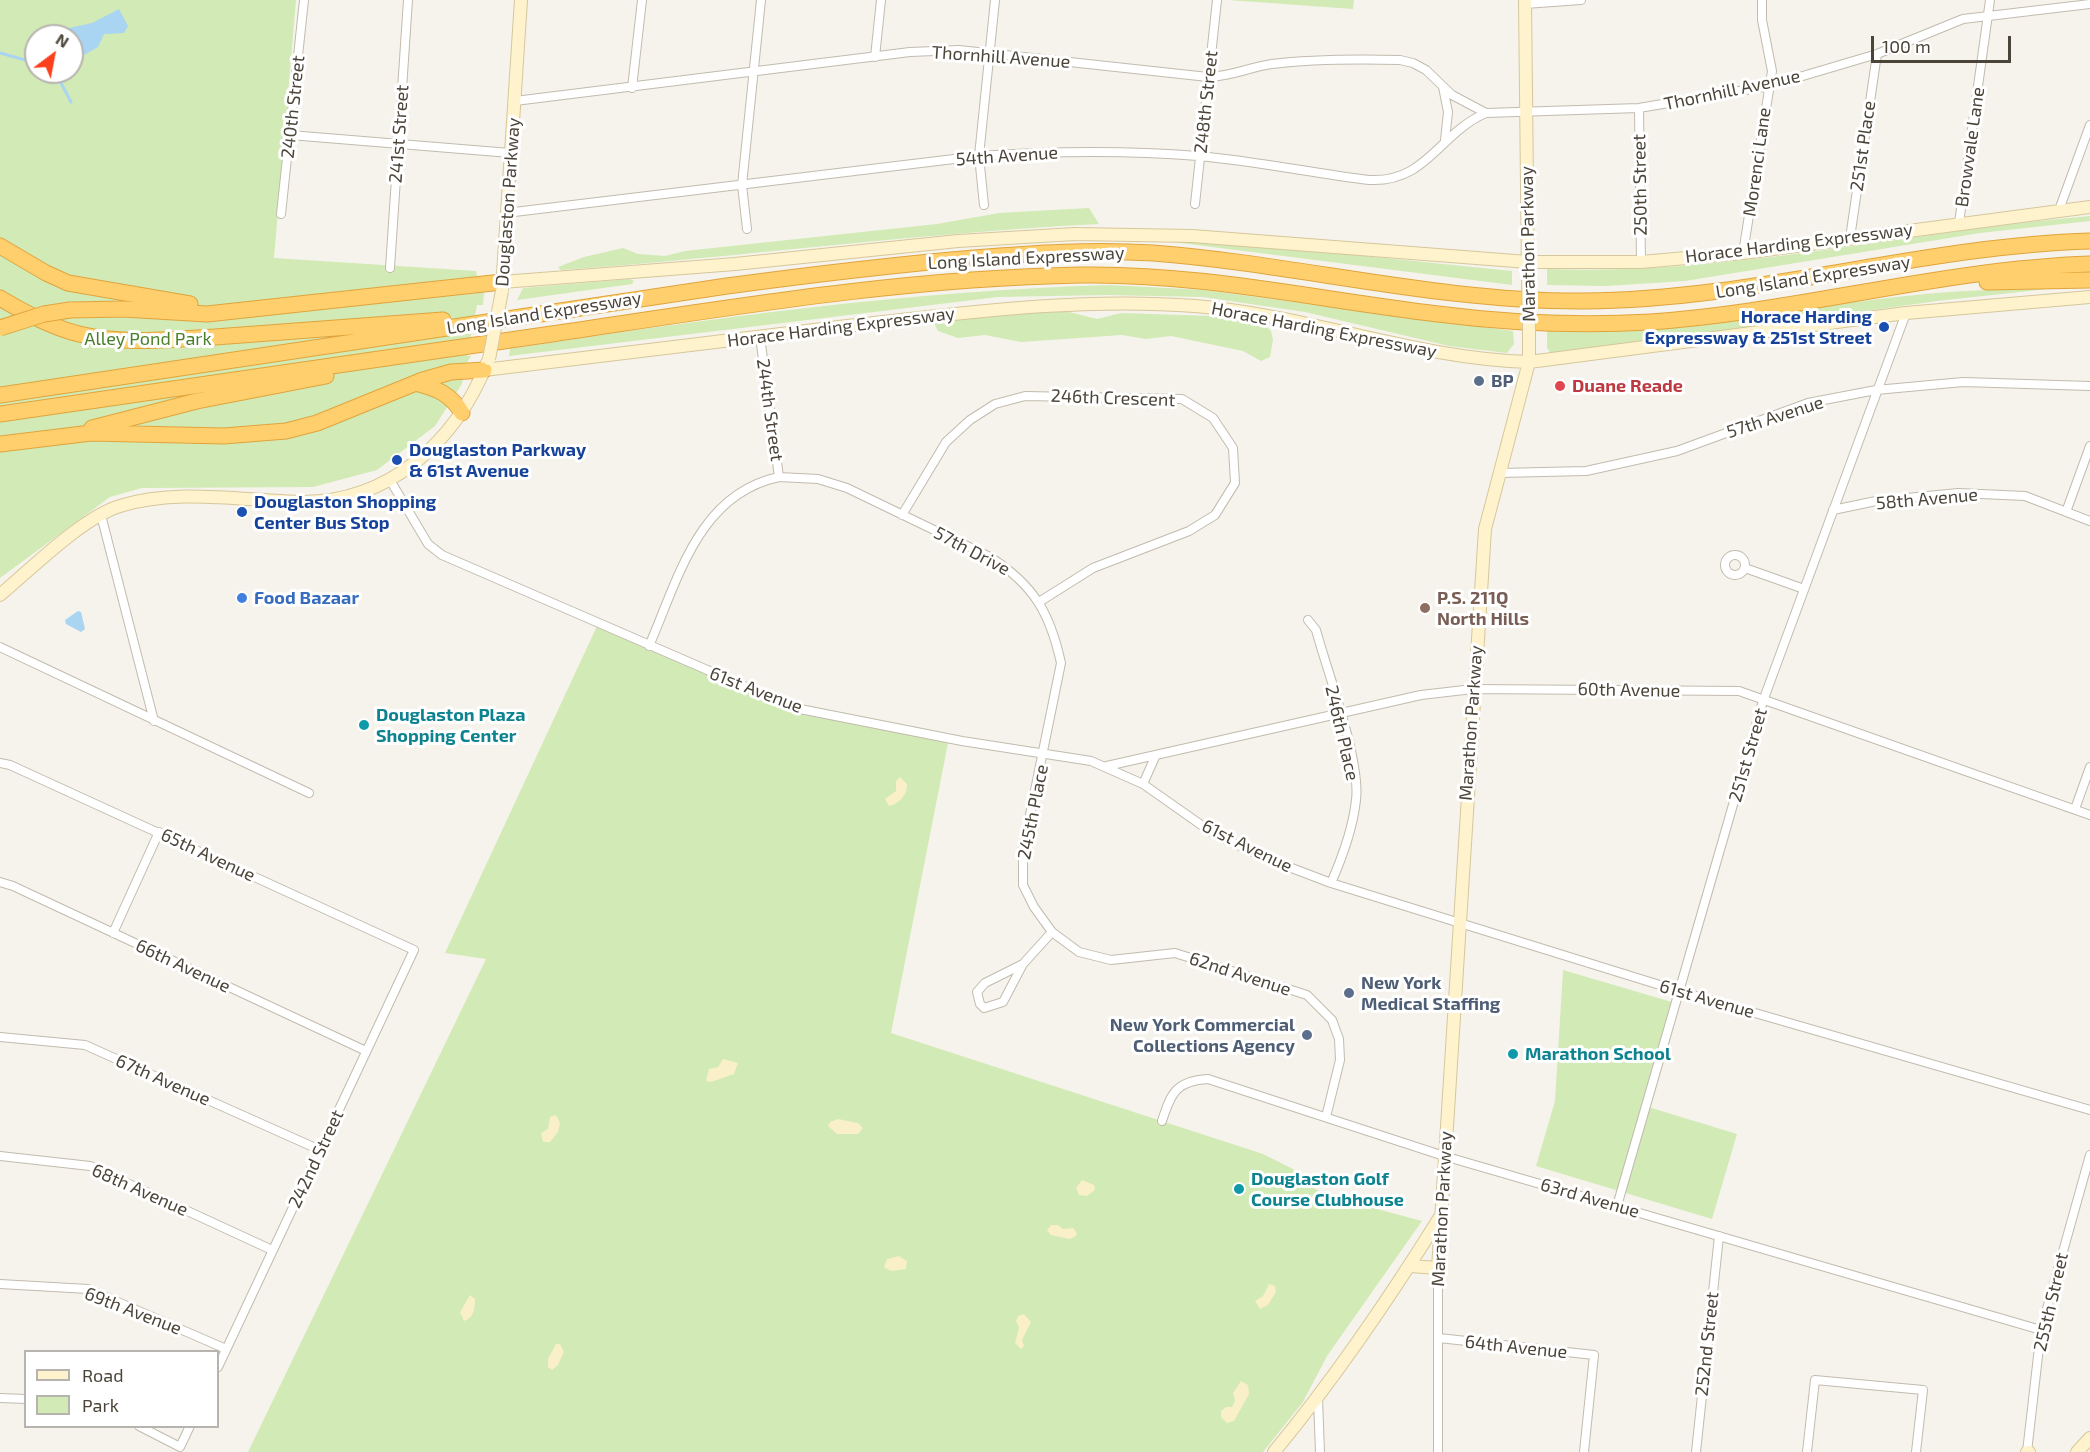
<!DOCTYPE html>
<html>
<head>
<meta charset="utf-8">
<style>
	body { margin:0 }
	#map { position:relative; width:2090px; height:1452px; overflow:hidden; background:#f6f3ec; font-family:"Exo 2",sans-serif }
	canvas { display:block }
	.legend { position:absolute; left:24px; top:1350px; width:195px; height:78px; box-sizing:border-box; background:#fff; border:2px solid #b7b4b0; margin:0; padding:8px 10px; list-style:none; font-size:18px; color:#4b4439 }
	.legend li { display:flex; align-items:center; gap:12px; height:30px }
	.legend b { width:30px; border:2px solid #b7b4b0 }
	.north { position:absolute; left:24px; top:24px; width:60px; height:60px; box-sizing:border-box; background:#fff; border:2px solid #b7b4b0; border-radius:50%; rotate:32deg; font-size:16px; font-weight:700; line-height:24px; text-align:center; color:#4b4439 }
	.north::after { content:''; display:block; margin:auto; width:21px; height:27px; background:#fc3f1d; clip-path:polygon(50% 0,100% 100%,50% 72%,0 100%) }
	.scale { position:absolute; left:1871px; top:36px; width:140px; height:27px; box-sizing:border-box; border:3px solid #4b4439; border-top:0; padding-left:8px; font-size:18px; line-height:21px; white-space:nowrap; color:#4b4439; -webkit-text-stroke:4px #fff; paint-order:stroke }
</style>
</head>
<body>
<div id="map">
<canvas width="2090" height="1452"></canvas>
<ul class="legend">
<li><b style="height:8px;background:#fff3cd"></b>Road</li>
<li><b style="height:16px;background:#d2eab5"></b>Park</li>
</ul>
<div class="north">N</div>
<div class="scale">100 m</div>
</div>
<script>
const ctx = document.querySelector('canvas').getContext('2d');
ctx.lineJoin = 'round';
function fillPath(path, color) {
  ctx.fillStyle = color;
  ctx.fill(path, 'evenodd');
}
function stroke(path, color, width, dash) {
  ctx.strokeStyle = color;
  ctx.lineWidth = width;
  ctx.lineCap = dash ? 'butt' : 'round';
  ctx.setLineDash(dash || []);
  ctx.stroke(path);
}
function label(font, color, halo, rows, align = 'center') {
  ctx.font = font + ' "Exo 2",sans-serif';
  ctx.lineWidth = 6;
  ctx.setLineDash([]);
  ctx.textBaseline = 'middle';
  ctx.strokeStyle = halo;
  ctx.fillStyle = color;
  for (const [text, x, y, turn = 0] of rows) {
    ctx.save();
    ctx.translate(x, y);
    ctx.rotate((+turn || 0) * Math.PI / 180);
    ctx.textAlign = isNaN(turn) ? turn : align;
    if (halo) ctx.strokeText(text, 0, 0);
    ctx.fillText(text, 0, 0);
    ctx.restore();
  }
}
fillPath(new Path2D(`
	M0,0H296L274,258L476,271L479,288L484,292L483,305H477L467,356H471L466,364L462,384L435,426L377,470L313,487L142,488L110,497L0,578ZM36,36H72V72H36Z
	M1228,0H1354L1353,9Z
	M1089,208L1099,224C919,233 741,257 561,270L558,267L584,257L623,248L638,254L665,256L685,251L937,224L999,213Z
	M2090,216V221L1980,233L1685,281L1605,286L1547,285V269C1729,276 1909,231 2090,216Z
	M1165,241L1287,248L1512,271V285Z
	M630,279L634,281L632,284L517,300L523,288Z
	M1110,285L1204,290L1513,331L1514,344L1507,353L1449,346L1305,312L1203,297L1107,295L998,297L509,356L510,349C709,318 908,291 1110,285Z
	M2066,287L1937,301L1563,353L1550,352L1547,348V330C1669,336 1778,310 1897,297C1953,290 2010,289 2066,287Z
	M1065,311L1097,319L1121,313L1211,316L1262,322L1271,331L1273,340L1270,357L1261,361L1243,351L1171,336L1146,339L1122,335L1021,342L985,335L958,338L938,331L934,323L962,318Z
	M598,624L802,714L807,710L949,738L891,1033L1263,1154L1293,1169L1305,1184L1332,1197L1422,1221L1327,1356L1303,1402L1263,1452H248L486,959L445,953Z
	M1563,970L1675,1003L1645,1106L1737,1134L1712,1219L1536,1166L1555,1101Z`), '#d2eab5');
fillPath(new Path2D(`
	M900,777L907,784C908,794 899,804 889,806L885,799L896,791V781Z
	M723,1059L738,1063L734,1074L711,1082L706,1081L709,1069L718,1067Z
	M556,1115L560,1123L558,1132L550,1142H543L541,1133L548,1129L550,1117Z
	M838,1119L858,1123L863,1128L858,1134H837L828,1126L830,1122Z
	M1082,1180L1094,1185L1095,1190L1087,1196L1079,1195L1076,1188Z
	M1051,1225H1058L1063,1229L1073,1228L1077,1233L1076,1236L1070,1239L1051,1235L1047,1230Z
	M899,1256L907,1261L906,1269L891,1271L884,1267L887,1259Z
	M1269,1284L1275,1286L1276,1292L1268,1305L1260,1309L1255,1301L1263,1296Z
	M470,1295L475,1299C475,1308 474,1318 464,1321L460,1312Z
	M1024,1314L1031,1322L1022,1340L1024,1346L1021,1349L1015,1343L1019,1328L1016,1321L1018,1316Z
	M556,1344H560L564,1352L558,1365L552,1370L548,1367V1359Z
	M1241,1381L1248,1385L1249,1394L1234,1421L1227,1423L1221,1417V1411L1226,1407H1232L1235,1401L1233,1393Z`), '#f9efc9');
fillPath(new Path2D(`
	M119,9L128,26L124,33L104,34L98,47L72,62V36H59L69,28L92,23Z
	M78,611L81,612L85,629L81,632L66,624L65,620Z`), '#a9d4f2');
stroke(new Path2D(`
	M0,53L36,63
	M52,72L60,81L71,102`), '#a9d4f2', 3);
const street = new Path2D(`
	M1525,4L1581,0
	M875,57L881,0
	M1443,87L1448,112L1445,140
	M632,88L642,0
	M515,101L910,52L959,50L1208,77C1230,77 1250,67 1272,64C1313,59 1359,59 1400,60L1413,63L1426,70L1452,95L1486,113L1639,108L1769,86L1877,54L1963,19L2090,4
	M1639,108L1641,262
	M290,135L510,153
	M1195,204L1217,0
	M984,205L979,156L995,0
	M2059,210L2090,125
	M506,213L979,156C1052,151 1125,150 1198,156C1255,161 1312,173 1369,180C1427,183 1439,133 1486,113
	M281,214L304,0
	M1959,223L1990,0
	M747,229L742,185L761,0
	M1850,238L1877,54
	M1743,253L1772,71L1762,20V0
	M390,268L408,0
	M1500,473L1586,471L1677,451L1808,403L1876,390L1963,382L2090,386
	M779,477L818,479L847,488L990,557C1034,585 1050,613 1061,663L1023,849V885L1034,907L1052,932L1079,952L1111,960L1175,953L1307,995L1332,1020L1339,1039L1340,1060L1326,1117
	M390,480L428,544L442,555L795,708L962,741L1091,761L1143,784L1214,834L1268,859L1331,883L1679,991L2090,1110
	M1833,510L1876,501L1958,493L2025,496L2090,521
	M2066,512L2090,446
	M101,515L154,721
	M902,515L946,442L970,420L995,404L1025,396L1182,399L1213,418L1233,448L1235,483L1215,515L1189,531L1093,568L1039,602
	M1725 565a10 10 0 1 1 20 0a10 10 0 1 1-20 0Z
	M1745,568L1804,589
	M1308,620L1316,630C1327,671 1361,761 1356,800C1353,828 1342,858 1331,883
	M649,646C678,580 698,494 779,477L760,337
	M0,647L309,793
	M0,763L10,765L414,950L218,1367
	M1107,766L1421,695L1473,689L1739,691L2090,815
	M1143,784L1155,757
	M2075,809L2090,767
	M0,882L13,886L366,1051
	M113,933L159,832
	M1023,964L1003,1002L984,1008L980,1004L977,992L985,983L1023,964L1052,932
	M0,1037L85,1045L320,1150
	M1162,1121C1171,1093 1176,1081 1208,1079L1444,1156L2041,1330
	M0,1156L90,1166L272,1250
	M1617,1206L1763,701L1906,313
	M1438,1268V1452
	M0,1284L88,1289L226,1349
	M1439,1338L1594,1355L1584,1452
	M0,1398L26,1399
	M1318,1399L1320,1452
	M139,1426L180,1447L190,1426
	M1696,1452L1719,1236
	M1807,1452L1815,1380L1923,1390L1916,1452
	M2027,1452L2041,1330L2090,1155`);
const secondary = new Path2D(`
	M1525,0L1528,279
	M502,282L735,264L958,241L1075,234L1192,236L1528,262H1641L1743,253L2090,207
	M502,289L521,0
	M484,370C605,355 726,341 847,326C963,313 1078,297 1195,306C1308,315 1416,359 1529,362L1906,313L2090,297
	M0,595C31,569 83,517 120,506C178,488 243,501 302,502C390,502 456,441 487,363
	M1410,1266L1438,1268L1485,529L1529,362V333
	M1274,1452C1335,1378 1389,1299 1440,1217
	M2027,1452H2029
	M2077,1452L2090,1438`);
const highway = new Path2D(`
	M0,246L46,273L68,283L190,304
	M1987,282L2090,280
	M0,298C25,313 51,327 79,334C123,345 170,339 215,337C291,332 367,325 443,320
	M70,310L123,309L207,314L502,282
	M415,383C436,388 451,394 462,413
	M0,395L727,286C809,275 891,265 974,258C1033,253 1093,249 1153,253C1297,264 1438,302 1584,301C1755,300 1920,246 2090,241
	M0,414C182,387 363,362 545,335C722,309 901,278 1081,275C1201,273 1319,300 1438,314C1508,323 1579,326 1650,322C1797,312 1941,269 2090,264
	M92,428L197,401L326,376
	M0,444L91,433L224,436L286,431L317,423L423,380L451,372L484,370`);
stroke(street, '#c2bbae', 10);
stroke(secondary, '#d6c79b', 14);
stroke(highway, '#e0a43c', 17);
stroke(street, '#fff', 8);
stroke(secondary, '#fff3cd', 12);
stroke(highway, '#ffcf6e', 15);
const secondaryBridge = new Path2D(`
	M1528,279L1529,333
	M489,359L502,291`);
const highwayBridge = new Path2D(`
	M0,328L44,314L70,310`);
stroke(secondaryBridge, '#d6c79b', 14, []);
stroke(highwayBridge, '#e0a43c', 17, []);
stroke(secondaryBridge, '#fff3cd', 12);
stroke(highwayBridge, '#ffcf6e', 15);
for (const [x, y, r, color] of [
	[1884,327,6,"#1a4fb4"],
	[1479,381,6,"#5c6f8a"],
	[1560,386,6,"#e0444e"],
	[397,460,6,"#1a4fb4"],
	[242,512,6,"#1a4fb4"],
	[242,598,6,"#3f7fe0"],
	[1425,608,6,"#8d6e63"],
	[364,725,6,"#0f9aa8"],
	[1349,993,6,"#5c6f8a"],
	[1307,1035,6,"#5c6f8a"],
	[1513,1054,6,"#0f9aa8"],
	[1239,1189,6,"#0f9aa8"]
]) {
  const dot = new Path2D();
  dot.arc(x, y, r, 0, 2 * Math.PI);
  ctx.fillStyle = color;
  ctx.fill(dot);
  stroke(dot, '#fff', 2);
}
label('18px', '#4b4439', '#fff', [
	["Thornhill Avenue",1001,57,4],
	["Thornhill Avenue",1732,90,-12],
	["248th Street",1206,102,-84],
	["240th Street",293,107,-84],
	["241st Street",399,134,-86],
	["251st Place",1863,146,-82],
	["Browvale Lane",1970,147,-82],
	["54th Avenue",1007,156,-4],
	["Morenci Lane",1757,162,-82],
	["250th Street",1640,185,-91],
	["Douglaston Parkway",508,202,-86],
	["Horace Harding Expressway",1799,243,-7],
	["Marathon Parkway",1528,244,-91],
	["Long Island Expressway",1026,258,-3],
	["Long Island Expressway",1813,277,-9],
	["Long Island Expressway",544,313,-9],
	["Horace Harding Expressway",841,327,-7],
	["Horace Harding Expressway",1324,330,11],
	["246th Crescent",1113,398,2],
	["244th Street",770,410,82],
	["57th Avenue",1775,417,-18],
	["58th Avenue",1927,499,-5],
	["57th Drive",972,551,28],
	["61st Avenue",756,690,21],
	["60th Avenue",1629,690,1],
	["Marathon Parkway",1471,723,-86],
	["246th Place",1342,733,77],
	["251st Street",1748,755,-74],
	["245th Place",1033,812,-79],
	["61st Avenue",1247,846,26],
	["65th Avenue",208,855,25],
	["66th Avenue",183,966,25],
	["62nd Avenue",1240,974,18],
	["61st Avenue",1707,999,16],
	["67th Avenue",163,1080,24],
	["242nd Street",316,1159,-65],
	["68th Avenue",140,1190,24],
	["63rd Avenue",1590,1198,16],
	["Marathon Parkway",1442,1209,-87],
	["255th Street",2051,1302,-77],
	["69th Avenue",133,1311,21],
	["252nd Street",1707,1344,-84],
	["64th Avenue",1516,1347,6]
]);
label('bold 18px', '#164399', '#fff', [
	["Horace Harding",1872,317,"right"],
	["Expressway & 251st Street",1872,338,"right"],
	["Douglaston Parkway",409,450],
	["& 61st Avenue",409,471],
	["Douglaston Shopping",254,502],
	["Center Bus Stop",254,523]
], 'left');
label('18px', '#4a7f2a', '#fff', [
	["Alley Pond Park",148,339]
]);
label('bold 18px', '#4e5e75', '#fff', [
	["BP",1491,381],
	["New York",1361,983],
	["Medical Staffing",1361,1004],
	["New York Commercial",1295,1025,"right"],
	["Collections Agency",1295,1046,"right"]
], 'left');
label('bold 18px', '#be3a42', '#fff', [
	["Duane Reade",1572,386]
], 'left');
label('bold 18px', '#366cbe', '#fff', [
	["Food Bazaar",254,598]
], 'left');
label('bold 18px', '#785e54', '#fff', [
	["P.S. 211Q",1437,598],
	["North Hills",1437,619]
], 'left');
label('bold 18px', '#0d838f', '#fff', [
	["Douglaston Plaza",376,715],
	["Shopping Center",376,736],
	["Marathon School",1525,1054],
	["Douglaston Golf",1251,1179],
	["Course Clubhouse",1251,1200]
], 'left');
</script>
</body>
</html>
